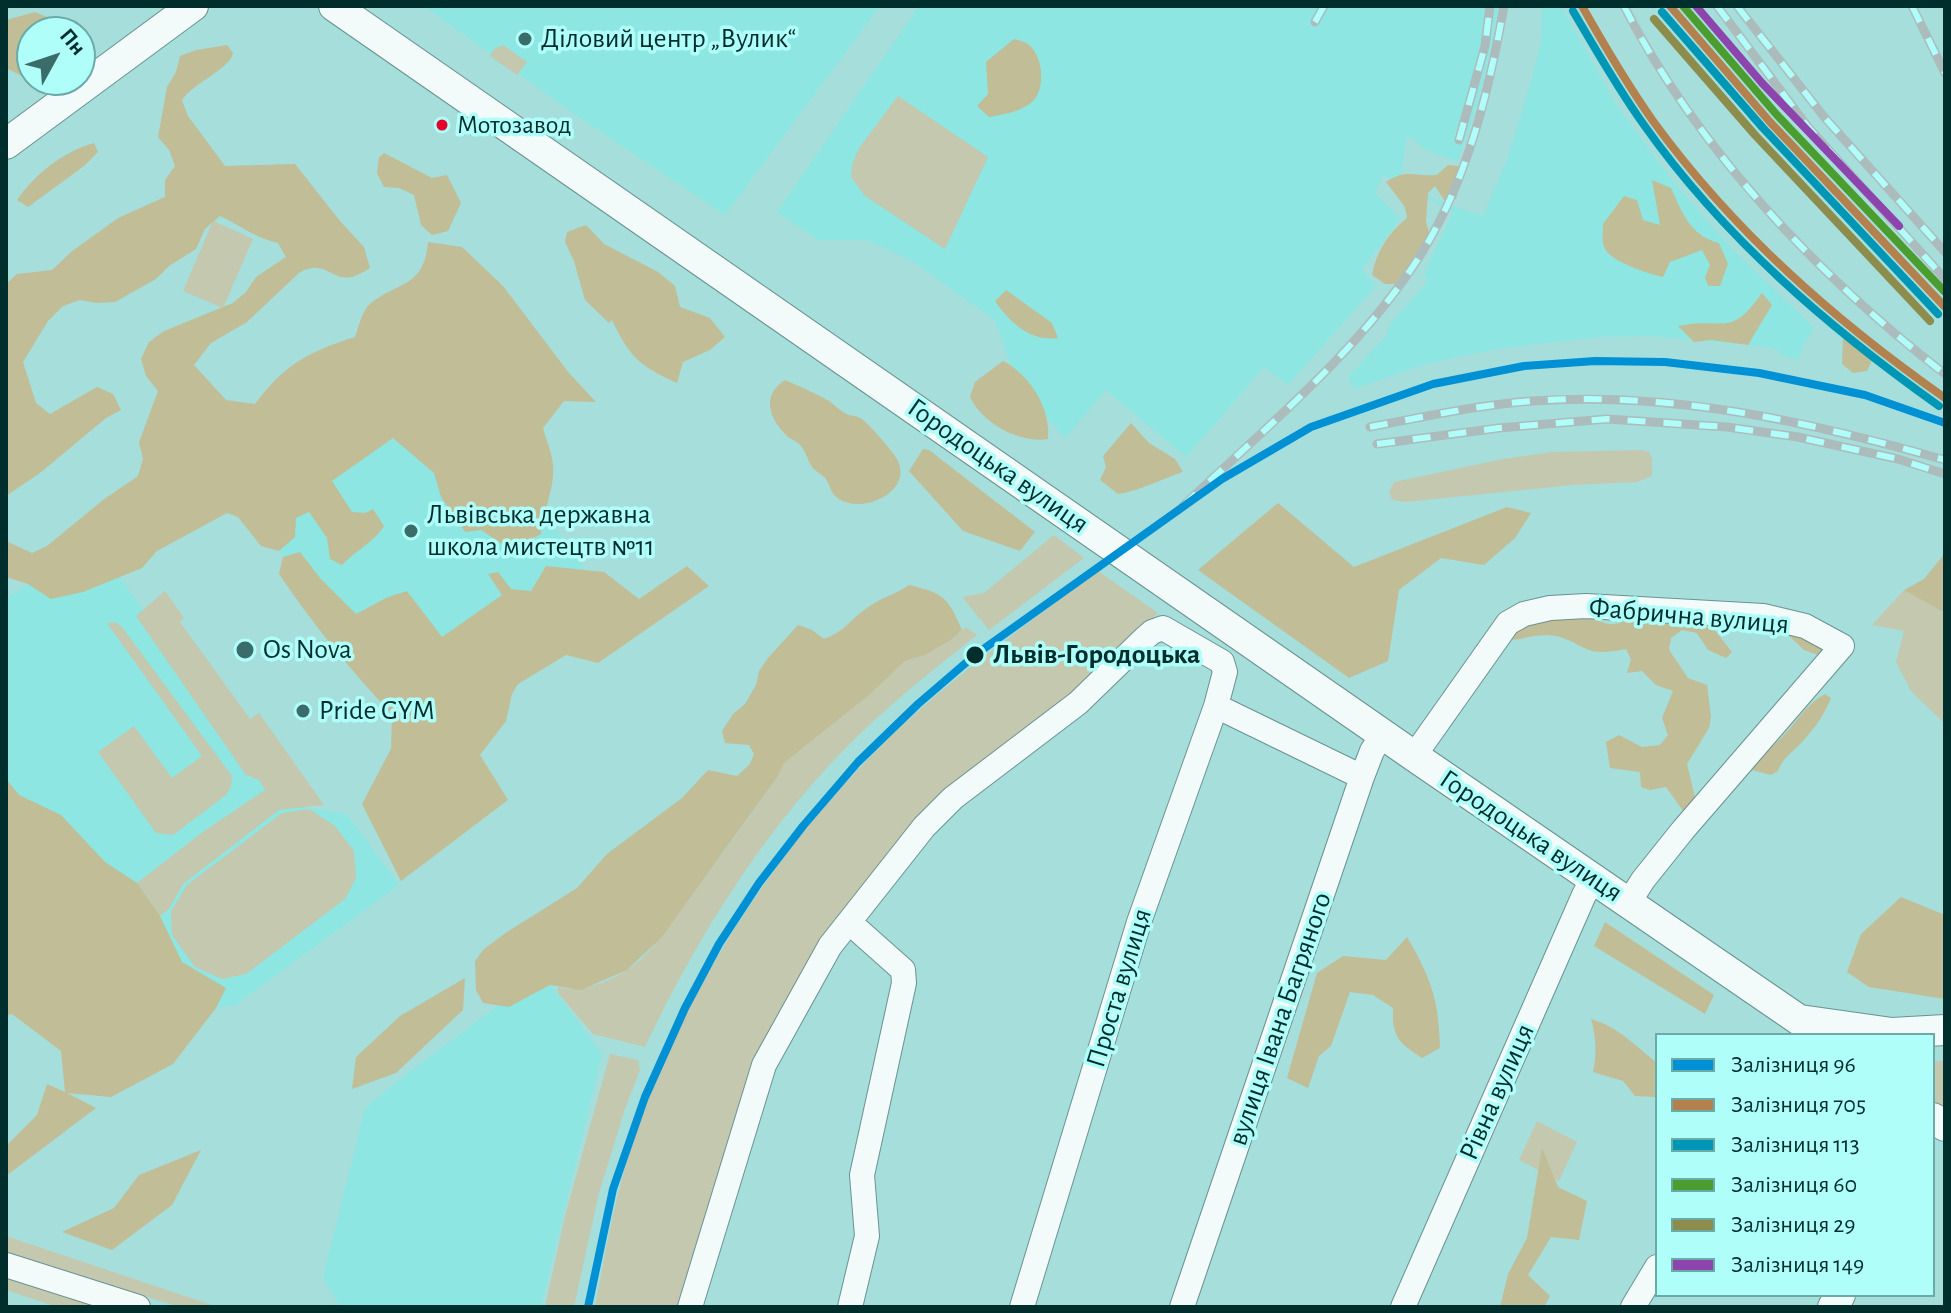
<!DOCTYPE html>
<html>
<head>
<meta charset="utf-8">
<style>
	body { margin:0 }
	#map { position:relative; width:1951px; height:1313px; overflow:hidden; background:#a6dedb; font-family:"Alegreya Sans",sans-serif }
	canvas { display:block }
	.frame { position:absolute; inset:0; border:8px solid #002e2d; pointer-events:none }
	.legend { position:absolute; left:1655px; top:1033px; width:280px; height:264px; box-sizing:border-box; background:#b0fefa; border:2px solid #6aaba8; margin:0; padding:10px 14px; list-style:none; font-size:24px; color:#002e2d }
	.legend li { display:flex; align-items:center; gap:16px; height:40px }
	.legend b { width:40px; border:2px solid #6aaba8 }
	.north { position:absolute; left:16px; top:16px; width:80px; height:80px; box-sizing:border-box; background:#b0fefa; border:2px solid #6aaba8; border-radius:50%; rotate:50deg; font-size:22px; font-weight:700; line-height:32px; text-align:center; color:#002e2d }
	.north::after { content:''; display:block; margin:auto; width:28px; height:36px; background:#3a6c6a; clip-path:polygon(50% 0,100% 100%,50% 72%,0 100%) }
</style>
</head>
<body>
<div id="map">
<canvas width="1951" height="1313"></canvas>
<div class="frame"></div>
<ul class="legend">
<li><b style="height:10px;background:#0091d5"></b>Залізниця 96</li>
<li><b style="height:10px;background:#b2814e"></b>Залізниця 705</li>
<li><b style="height:10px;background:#0097b6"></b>Залізниця 113</li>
<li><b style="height:10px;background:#4b9d2f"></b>Залізниця 60</li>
<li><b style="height:10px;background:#8c8c4c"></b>Залізниця 29</li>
<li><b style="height:10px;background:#8e44ad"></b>Залізниця 149</li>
</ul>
<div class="north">Пн</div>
</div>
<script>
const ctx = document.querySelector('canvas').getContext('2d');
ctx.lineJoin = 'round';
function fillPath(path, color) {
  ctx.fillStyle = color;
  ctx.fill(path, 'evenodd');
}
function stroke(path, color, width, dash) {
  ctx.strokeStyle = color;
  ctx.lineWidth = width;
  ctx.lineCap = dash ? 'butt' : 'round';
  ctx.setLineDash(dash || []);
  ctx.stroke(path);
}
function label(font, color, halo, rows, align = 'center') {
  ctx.font = font + ' "Alegreya Sans",sans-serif';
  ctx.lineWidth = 7;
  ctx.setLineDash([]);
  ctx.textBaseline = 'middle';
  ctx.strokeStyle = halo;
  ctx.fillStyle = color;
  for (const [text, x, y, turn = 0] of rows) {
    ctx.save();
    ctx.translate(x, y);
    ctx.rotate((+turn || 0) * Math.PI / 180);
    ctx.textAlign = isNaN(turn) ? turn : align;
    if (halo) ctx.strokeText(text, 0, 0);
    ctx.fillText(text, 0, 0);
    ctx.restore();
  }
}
fillPath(new Path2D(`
	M424,6H880L725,215L577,116Z
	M919,6H1499L1486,70L1471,125L1458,161L1428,151L1407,135L1400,179L1435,200L1483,216L1507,160L1533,75L1541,42L1542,6H1561L1617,106L1674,183L1734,251L1814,328L1802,347L1799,360L1780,355V351L1773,348L1744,344L1651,336L1600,337L1504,348L1452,358L1420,366L1355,389L1348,377L1386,336L1390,324L1428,282L1424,274L1453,212L1383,175L1375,193L1400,219L1362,270L1376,286L1288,385L1264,367L1186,457L1106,390L1065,438L1018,386L995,320L912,261L867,240H818L777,212Z
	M439,366L585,569L392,708L246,505Z
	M92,539L284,804L347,814L399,885L235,1005L191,1010L6,842V599Z
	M545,982L553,988L602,1054L541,1307H340L323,1278L365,1109L391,1086L516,992Z`), '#8de6e2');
fillPath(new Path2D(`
	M503,45L527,62L517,75L490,56L494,49Z
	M898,96L988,157L945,249L865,196L851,177L852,165L859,148Z
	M213,221L253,239L223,308L183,291Z
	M1642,450L1649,452L1652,458V476L1637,482L1572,485L1405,502L1392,500L1389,492L1394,482L1503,459L1552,452Z
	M1054,535L1084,558L989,630L962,597L984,593Z
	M1098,571L1158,613L1085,687L1021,737L820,952L682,1307H595C603,1265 610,1224 621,1183C672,996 792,817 940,692C990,650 1045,611 1098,571Z
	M1904,590L1945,613V724L1911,691L1896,662L1904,631L1872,625Z
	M165,591L184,618L180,622L250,719L259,713L324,805L279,810L183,884L169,909L160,916L137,883L200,834L265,790L259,780L246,775L136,616Z
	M115,622L122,627L232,776L231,787L226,795L173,835L156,833L98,752L134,726L172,778L202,756L107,623Z
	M966,627L977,635C939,665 901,695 865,729C771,818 700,931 645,1047L593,1034L558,993V987C582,993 606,983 627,970C649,956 661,935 676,916C711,870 745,823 778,776L784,763L869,695L905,661L925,655L951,640Z
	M309,809L335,826L354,851L356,878L345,899L246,974L222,979L195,967L172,935L171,911L187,885L282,813Z
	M610,1054L638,1060L640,1070L625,1109L599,1193L574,1307H545L565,1216Z
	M1933,1061H1945V1109L1933,1100Z
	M1537,1121L1577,1142L1559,1181L1519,1160Z
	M6,1236L215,1306L180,1307L6,1254Z
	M6,1276L98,1307H57L6,1290Z`), '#c3c8ae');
fillPath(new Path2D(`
	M35,12L64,24L66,32H32V67L20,75L6,68V20Z
	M1014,39C1018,40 1023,41 1026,43C1043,52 1047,89 1032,102C1022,111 1002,115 989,117L977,106L988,94L986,62Z
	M227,45L233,53C229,70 194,82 182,100L188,116L225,166L295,164L340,221L364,247L370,268C365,271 357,276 351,277C330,281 325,258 299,273L247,322L211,343L194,365L226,400L255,404C285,364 308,352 355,337C359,326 362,310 371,303C400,281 424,287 428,242L462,247L503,286L569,373L596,402L564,401L543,428C546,440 552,453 553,465C555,489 543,510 541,534L511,550L481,530L465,532L441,497L434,473L393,438L332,481L352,512L365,513L373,509L384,526C374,542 355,551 342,565L330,559L327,538L309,512L296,518L295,537L279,551L261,546L238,517L227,513L157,551L142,568L83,592L51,599L28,584L6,577V541L32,553L47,546L103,500L138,476L143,459L139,442L158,391L146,376L141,359L149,342L164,331L233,303L246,292L256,277L286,257L278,243C257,239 240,225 220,216L205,229L196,249L169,266L156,279L115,302L97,303L80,300L63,306L48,321L23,362L36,403L50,414L97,387L113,394L121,410L106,418L40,473L6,496V284L17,274L52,270L71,252L118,218L165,197V180L175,166L169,150L158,137L167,87L176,72L180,56L196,50Z
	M94,143L98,152L84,166L28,207L17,200C34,175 64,151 94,143Z
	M384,153L432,178L447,175L461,203L448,231L432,235L421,225L414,195L399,188L384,187L377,173L379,157Z
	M1448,165L1458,166L1463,172L1456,199L1445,201L1435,186L1428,193L1426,221L1431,241L1424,254L1400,284H1385L1372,275C1376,252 1389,232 1407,218L1405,207L1386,182C1407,168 1416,177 1437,175Z
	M1652,180L1671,188C1682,212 1690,236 1719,243L1728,264L1720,286H1708L1705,277L1710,265L1702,250L1670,262L1663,277C1649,274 1612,262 1605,249C1601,242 1603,232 1603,224L1624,196L1637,200L1643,220L1660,225Z
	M586,225L604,244L658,272L675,286L680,307L710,318L725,337L710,350L683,362L677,383C640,366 630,358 612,320L609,323L585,300L574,261L565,242L567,232Z
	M1006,290L1052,323L1058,338C1031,342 1010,323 995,301Z
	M1762,293L1772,305L1748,345L1712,340L1694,342L1678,326C1723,316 1729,340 1762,293Z
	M1843,336H1854L1865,346L1873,358L1867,371L1853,373L1842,364Z
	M1003,361C1030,375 1051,408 1048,439C1020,444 982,423 970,397L975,382Z
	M785,380C799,386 815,393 829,401C835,405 841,412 849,415C852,416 857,416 860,418C868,422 892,451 897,459C914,490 865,515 839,499C830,493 831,487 826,479C822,474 816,472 812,467C808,461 806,452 801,446C797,441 790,439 786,435C768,417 762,394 785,380Z
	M1131,423L1149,443L1175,459L1183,472C1161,479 1140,491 1118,494L1100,480L1106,467L1103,456Z
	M923,449L929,450L1035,532L1020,551L963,531L909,471Z
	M1278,503L1354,567L1507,507L1531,513L1515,538L1484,565L1441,558L1399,590L1388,661L1349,678L1198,570Z
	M300,552L320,578L356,614L388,597L407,591L442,637L502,595L488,574L498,572L511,589L531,591L546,566L604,572L639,599L687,566L709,586L598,663L566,655L518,684L512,694L506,721L480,755L508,800L401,881L362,804L391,749L392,714C351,671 312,623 279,574L283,557Z
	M1945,553V613L1904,590L1924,579Z
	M909,585C943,593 948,597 962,630L951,640L925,655L905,661L869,695L784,763L778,776L661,938L627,970L581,990L550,985L509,1007L483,1003L476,990L475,961L484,949L507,932L577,888L607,854L682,798L708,770L737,776L750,764L754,754L749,745L725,743L722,731L733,714L745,704L756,685L759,671L768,658L798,625L812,630L824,639C845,632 852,617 870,606C882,597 897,594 909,585Z
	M1589,614C1604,626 1615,628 1631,617L1666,624L1696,622L1710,624L1732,652L1726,658L1708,650L1697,633L1682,630L1671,638L1669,650L1688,678L1707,685L1711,717L1709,728L1687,764L1696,801L1684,812L1666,787L1650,790L1641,787L1640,772L1610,768L1606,742L1619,735L1642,747L1660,745L1668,735L1662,718L1673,691L1656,685L1642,671L1627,673L1631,659L1626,649C1614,651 1601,654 1589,650C1575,644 1563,635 1547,635C1527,635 1519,643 1497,638L1516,617Z
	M1781,628L1826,637L1824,657L1804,650Z
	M1825,694L1831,698C1824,715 1815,728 1802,742C1792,753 1783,757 1778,771L1771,775L1752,770C1760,756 1772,748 1783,736C1798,721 1806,704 1825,694Z
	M6,779L19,795L61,815L105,862L137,883L160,916L182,962L226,988L216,1008L173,1064L111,1097L67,1093L96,1108L6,1176V1146L37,1115L47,1084L65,1092L61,1051L12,1014L6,1016Z
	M1901,897L1945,915V999L1869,987L1847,972L1861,934Z
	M1605,922L1714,995L1705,1014L1594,946Z
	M1407,937C1431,978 1439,1000 1440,1048L1422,1058C1398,1042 1392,1037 1393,1008L1373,995L1350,992L1331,1046L1319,1056L1308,1088L1287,1078L1317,973L1343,956L1386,960Z
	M465,978L463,1010L396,1073L352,1089L356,1057L400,1016Z
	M1591,1019C1619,1027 1635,1046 1657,1063V1097L1635,1096L1623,1081L1593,1072C1597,1053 1596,1037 1591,1019Z
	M1542,1148L1558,1187L1587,1201L1579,1240L1551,1237L1528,1275L1550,1296L1544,1307H1500L1508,1274L1527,1238Z
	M201,1150L172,1205L112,1250L62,1232L114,1208L139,1175Z`), '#c0bd97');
const minor = new Path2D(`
	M1216,706L1362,777
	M1414,756L1508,623L1524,614L1550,608L1586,606L1728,614L1763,616L1805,626L1842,646L1683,830L1643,880L1629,902
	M849,922L903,970L904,983L862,1175L867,1236L850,1307
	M6,1265L138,1307
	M690,1307L764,1065L830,946L924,827L953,798L1078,703L1144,639L1152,632L1163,628L1222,662L1225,672L1216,706L1139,922L1022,1307
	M1182,1307L1362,777L1372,751L1383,734
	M1403,1307L1584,895L1593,879
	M1633,1307L1657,1267`);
const major = new Path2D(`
	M334,6L1414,756L1821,1035
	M6,144L193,6
	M1800,1020L1892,1033L1945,1030
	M1933,1118L1945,1126
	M1833,1307L1840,1295`);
stroke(minor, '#699391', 26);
stroke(major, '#699391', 32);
stroke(minor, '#f2fafa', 24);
stroke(major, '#f2fafa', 30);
const rail = new Path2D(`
	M1624,6C1698,150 1818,276 1945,374
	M1717,6L1808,127L1945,279
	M1737,6L1825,118L1945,252
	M1912,6L1945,73
	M1315,22L1324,6
	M1459,140L1485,46L1490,6
	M1370,427C1423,417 1477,405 1532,401C1673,391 1810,422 1945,460
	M1377,444L1499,428L1607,419L1727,427L1798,437L1898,459L1945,474
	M1183,506C1266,427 1360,351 1421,254C1468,179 1489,91 1504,6`);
stroke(rail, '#acbcbc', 9);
stroke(rail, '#b0fefa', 6, [18]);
stroke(new Path2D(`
	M588,1307L613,1189L645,1097L685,1008L719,944L759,883L803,826L858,762L918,704L975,655L1222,479L1311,427L1433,384L1524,366L1595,361L1665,362L1759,373L1865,395L1945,423`), '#0091d5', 8);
stroke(new Path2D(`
	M1582,6C1604,45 1627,84 1653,121C1733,231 1834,320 1945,398
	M1670,6L1770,122L1945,307`), '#b2814e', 8);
stroke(new Path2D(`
	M1573,11C1596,50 1618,89 1644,125C1724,238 1828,327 1939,406
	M1662,12L1763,128L1938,314`), '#0097b6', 8);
stroke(new Path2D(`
	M1683,6L1777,115L1945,292`), '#4b9d2f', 8);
stroke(new Path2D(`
	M1654,19L1755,135L1930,321`), '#8c8c4c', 8);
stroke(new Path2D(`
	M1696,6L1762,83L1899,226`), '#8e44ad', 8);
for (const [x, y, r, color] of [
	[525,39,8,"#3a6c6a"],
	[442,125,7,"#e4002b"],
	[411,531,8,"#3a6c6a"],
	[245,650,10,"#3a6c6a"],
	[975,655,10,"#002e2d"],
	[303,711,8,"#3a6c6a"]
]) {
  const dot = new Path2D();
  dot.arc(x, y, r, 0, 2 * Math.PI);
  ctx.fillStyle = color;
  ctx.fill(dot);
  stroke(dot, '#b0fefa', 3);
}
label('26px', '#002e2d', '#b0fefa', [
	["Мотозавод",457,125]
], 'left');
label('28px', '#002e2d', '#b0fefa', [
	["Діловий центр „Вулик“",541,39],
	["Львівська державна",427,515],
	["школа мистецтв №11",427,547],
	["Os Nova",263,650],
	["Pride GYM",319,711]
], 'left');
label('28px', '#002e2d', '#b0fefa', [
	["Городоцька вулиця",998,466,35],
	["Фабрична вулиця",1689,616,5],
	["Городоцька вулиця",1531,836,34],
	["Проста вулиця",1119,988,-73],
	["вулиця Івана Багряного",1280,1019,-71],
	["Рівна вулиця",1497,1092,-66]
]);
label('bold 28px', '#002e2d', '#b0fefa', [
	["Львів-Городоцька",993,655]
], 'left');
</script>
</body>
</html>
